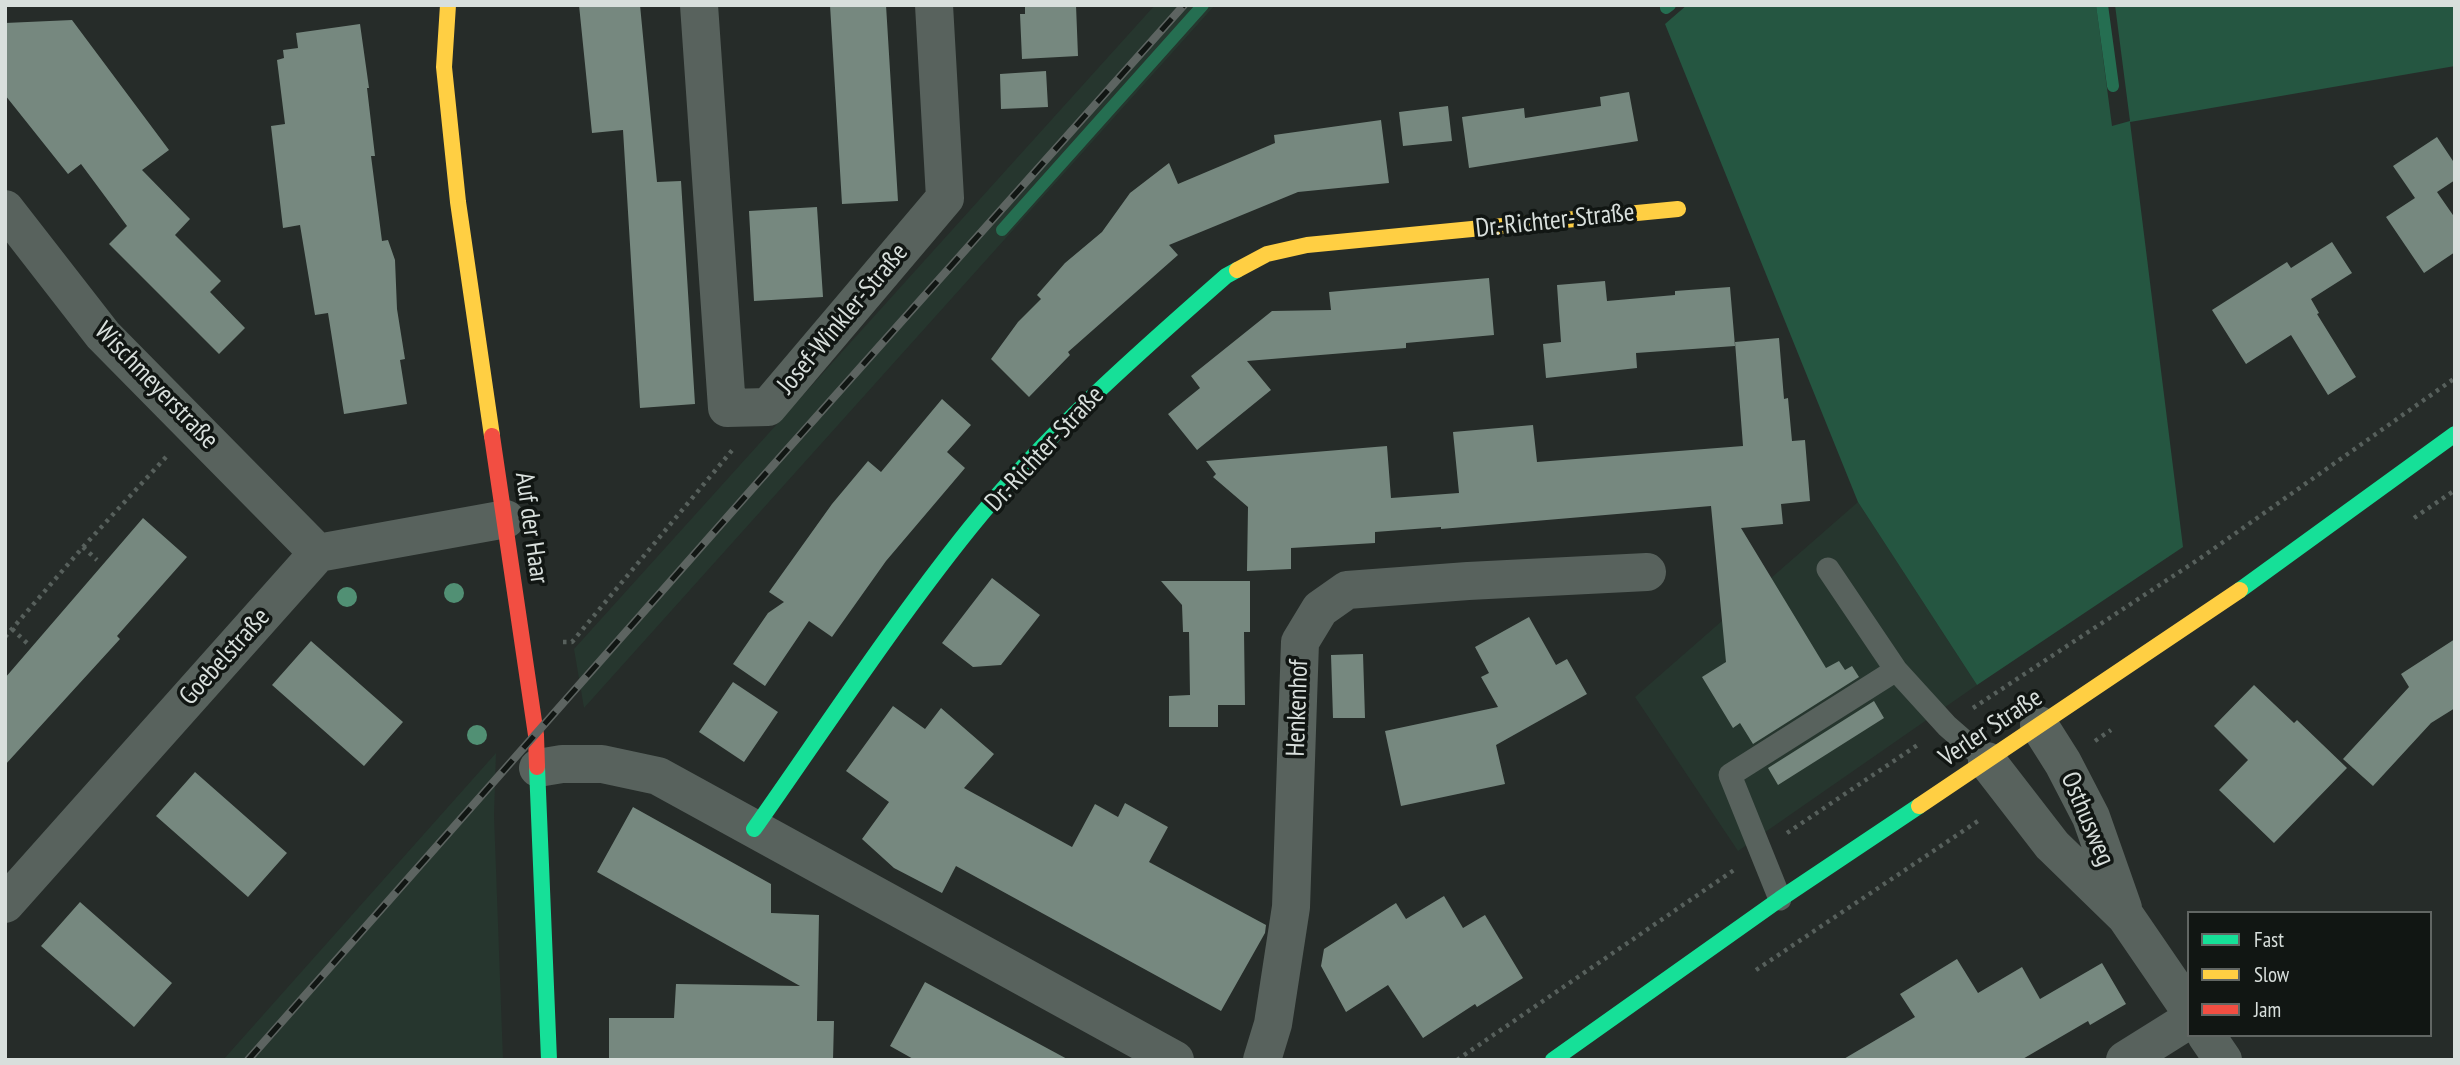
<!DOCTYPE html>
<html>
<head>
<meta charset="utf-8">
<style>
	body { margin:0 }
	#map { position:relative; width:2460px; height:1065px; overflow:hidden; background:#262c29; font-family:"PT Sans Narrow",sans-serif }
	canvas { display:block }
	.frame { position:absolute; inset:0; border:7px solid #d8dfdc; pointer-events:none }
	.legend { position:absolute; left:2187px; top:911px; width:245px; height:126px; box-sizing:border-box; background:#111613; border:2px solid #616663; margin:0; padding:9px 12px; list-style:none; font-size:21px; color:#d8dfdc }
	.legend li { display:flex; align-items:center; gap:14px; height:35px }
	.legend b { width:35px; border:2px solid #616663 }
</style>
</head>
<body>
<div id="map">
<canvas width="2460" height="1065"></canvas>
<div class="frame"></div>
<ul class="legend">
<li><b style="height:9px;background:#16e098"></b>Fast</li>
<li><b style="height:9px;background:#ffcf43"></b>Slow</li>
<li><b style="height:9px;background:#f24e42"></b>Jam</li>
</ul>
</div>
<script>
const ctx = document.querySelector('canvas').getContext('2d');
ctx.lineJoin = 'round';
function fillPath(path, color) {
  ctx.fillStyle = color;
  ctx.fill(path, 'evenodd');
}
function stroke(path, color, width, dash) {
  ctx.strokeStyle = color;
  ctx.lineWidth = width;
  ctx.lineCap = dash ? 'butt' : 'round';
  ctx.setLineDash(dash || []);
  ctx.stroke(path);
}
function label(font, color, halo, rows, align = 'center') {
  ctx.font = font + ' "PT Sans Narrow",sans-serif';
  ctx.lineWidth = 7;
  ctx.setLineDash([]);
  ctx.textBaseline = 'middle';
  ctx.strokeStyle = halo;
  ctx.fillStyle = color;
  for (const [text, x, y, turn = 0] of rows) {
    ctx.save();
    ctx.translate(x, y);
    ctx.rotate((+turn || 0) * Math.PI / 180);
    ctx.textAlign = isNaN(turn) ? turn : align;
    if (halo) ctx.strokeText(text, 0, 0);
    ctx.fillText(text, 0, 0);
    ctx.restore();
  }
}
fillPath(new Path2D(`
	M1155,5H1215L584,708L574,649Z
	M1858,502L1977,685L1738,851L1635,697Z
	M496,753L494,815L503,1060H223Z`), '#26362e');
fillPath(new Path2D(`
	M1687,5H2096L2112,126L2130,121L2115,5H2455V66L2130,122L2183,547L1977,685L1858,502L1665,24Z`), '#255641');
stroke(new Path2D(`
	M2102,5L2113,86
	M1666,8L1670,5
	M1002,230L1203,5`), '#256e51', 12);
fillPath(new Path2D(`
	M579,5H640L657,182L681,181L695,404L640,408L623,130L592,133Z
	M830,5H886L898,201L842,204Z
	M1025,5H1076L1078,56L1022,59L1020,14H1025Z
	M72,20L169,150L142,170L190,219L175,235L221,281L210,292L245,328L219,354L109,244L127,226L81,164L68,174L5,95V23Z
	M360,24L369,88H367L375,156H371L382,241L388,240L395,260L397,309L405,359L400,360L407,404L344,414L328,313L315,315L300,225L283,228L271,126L285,124L277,60L284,58L283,50L298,48L296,33Z
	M1046,71L1048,107L1001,109L1000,74Z
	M1629,92L1638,141L1469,168L1462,117L1524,108L1525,118L1601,106L1600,97Z
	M1448,106L1452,141L1403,146L1399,112Z
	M1381,120L1389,183L1298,192L1169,245L1178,255L1068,352L1070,355L1029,397L991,359L1018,322L1041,299L1037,295L1065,263L1102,232L1130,193L1169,163L1178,184L1275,143L1274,135Z
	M2437,137L2455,164V180L2437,192L2455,218V252L2424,273L2386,217L2415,198L2393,166Z
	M817,207L823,297L754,301L749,211Z
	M2332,242L2352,273L2311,299L2319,313L2317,314L2356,377L2328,395L2291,335L2246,364L2212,310L2287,262L2291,268Z
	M1489,278L1494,335L1406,343V348L1247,361L1271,390L1197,450L1168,414L1200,388L1191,376L1272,311L1331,310L1329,292Z
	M1605,281L1607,301L1675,295V291L1730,287L1735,346L1636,353L1637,368L1546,378L1543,344L1561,342L1557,285Z
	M1779,338L1784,399L1788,398L1792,441L1805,440L1810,501L1781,504L1783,524L1741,528L1826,668L1839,661L1845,670L1852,666L1859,677L1753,744L1740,723L1733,728L1702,677L1726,662L1711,506L1441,529V527L1375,532V543L1291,548V569L1247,571L1248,507L1213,477L1216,474L1206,461L1387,446L1391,498L1459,493L1453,432L1533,425L1537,462L1743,446L1735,342Z
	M942,399L971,425L947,452L965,468L886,561L832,637L809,621L765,686L733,664L768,613L784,602L769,592L832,504L868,461L881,472Z
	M143,518L187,557L117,636L120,639L5,765V678Z
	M992,578L1040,615L1001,665L973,667L942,643Z
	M1161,581H1250V632H1244L1245,705H1218V727H1169V696L1190,695L1189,632H1183L1182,605Z
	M1529,617L1556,665L1567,659L1587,694L1496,745L1505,784L1401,806L1385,731L1498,707L1481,677L1489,673L1475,647Z
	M2455,639V708L2431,723L2373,786L2343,759L2409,687L2401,674Z
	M311,641L403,722L364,766L272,685Z
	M1363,654L1365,718H1333L1331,655Z
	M733,682L778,712L744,762L699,732Z
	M2254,685L2294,723L2297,720L2347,768L2274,843L2219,790L2248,760L2214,726Z
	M1874,701L1884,718L1778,785L1768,768Z
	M893,706L925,729L941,708L994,754L964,788L1072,847L1095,804L1118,817L1125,803L1168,827L1149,862L1266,925L1265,933L1221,1011L956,866L942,893L894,868L862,839L889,802L846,771Z
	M195,772L287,853L248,897L156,816Z
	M633,807L771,884V913L819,915L817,1021H834L833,1060H609V1018H674L676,984L800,986L597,872Z
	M1444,896L1463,928L1485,915L1523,978L1477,1007L1475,1004L1423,1038L1388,985L1346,1012L1321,966L1324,949L1396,903L1406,919Z
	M80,902L172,983L134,1027L41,946Z
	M1957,959L1978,993L2022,967L2040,999L2102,963L2126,1004L2090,1025L2088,1021L2021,1060H1842L1915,1017L1900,994Z
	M925,982L1006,1026L1069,1060H915L890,1046Z`), '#76887f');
stroke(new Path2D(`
	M2414,518L2455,490
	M83,547L97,560
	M12,629L27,643
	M5,637L83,547L167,456
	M563,642H572L734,448
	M1973,708L2202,557L2455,378
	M2095,741L2111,730
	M1787,833L1919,744
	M1756,970L1981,819
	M1457,1060L1734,870`), '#57605c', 4.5, [3.5, 5]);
stroke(new Path2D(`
	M1828,569L1896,670L1947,726L1987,761
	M1780,899L1730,775L1896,670`), '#58625d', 23);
stroke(new Path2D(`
	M699,5L727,408L768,407L945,198L934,5
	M5,209L103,335L318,553
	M2039,725L2063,763L2091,817L2123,908
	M1987,761L2052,845L2126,917L2189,1009
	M538,768L562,764H602L658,776L1175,1060
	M5,904L318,553L506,519
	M2206,1035L2223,1060
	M1262,1060L1273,1024L1291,907L1300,642L1320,609L1347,590L1468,581L1647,572
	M2125,1060L2189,1020`), '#58625d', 38);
stroke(new Path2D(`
	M2240,590L2455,434
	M537,767L549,1060
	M754,829C825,728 893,624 970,528C1045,435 1136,355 1226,276L1237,270
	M1553,1060L1780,899L1919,806`), '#16e098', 16);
stroke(new Path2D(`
	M448,5L444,67L458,202L492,436
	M1237,270L1267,254L1307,245L1678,209
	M1919,806L2240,590`), '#ffcf43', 16);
stroke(new Path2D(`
	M492,436L536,735L537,767`), '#f24e42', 16);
const rail = new Path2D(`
	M248,1060L760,480L1184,5`);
stroke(rail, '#5d6461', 8);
stroke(rail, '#111613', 5, [16]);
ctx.fillStyle = '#519074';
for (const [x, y] of [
	[454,593],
	[347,597],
	[477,735]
]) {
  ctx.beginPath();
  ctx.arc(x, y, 10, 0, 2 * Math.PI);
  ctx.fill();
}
label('26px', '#d8dfdc', '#111613', [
	["Dr.-Richter-Straße",1555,221,-6],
	["Josef-Winkler-Straße",843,319,-50],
	["Wischmeyerstraße",156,386,46],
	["Dr.-Richter-Straße",1045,449,-47],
	["Auf der Haar",531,528,82],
	["Goebelstraße",225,657,-48],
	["Henkenhof",1298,708,-88],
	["Verler Straße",1991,728,-34],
	["Osthusweg",2087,819,67]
]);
</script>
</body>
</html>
